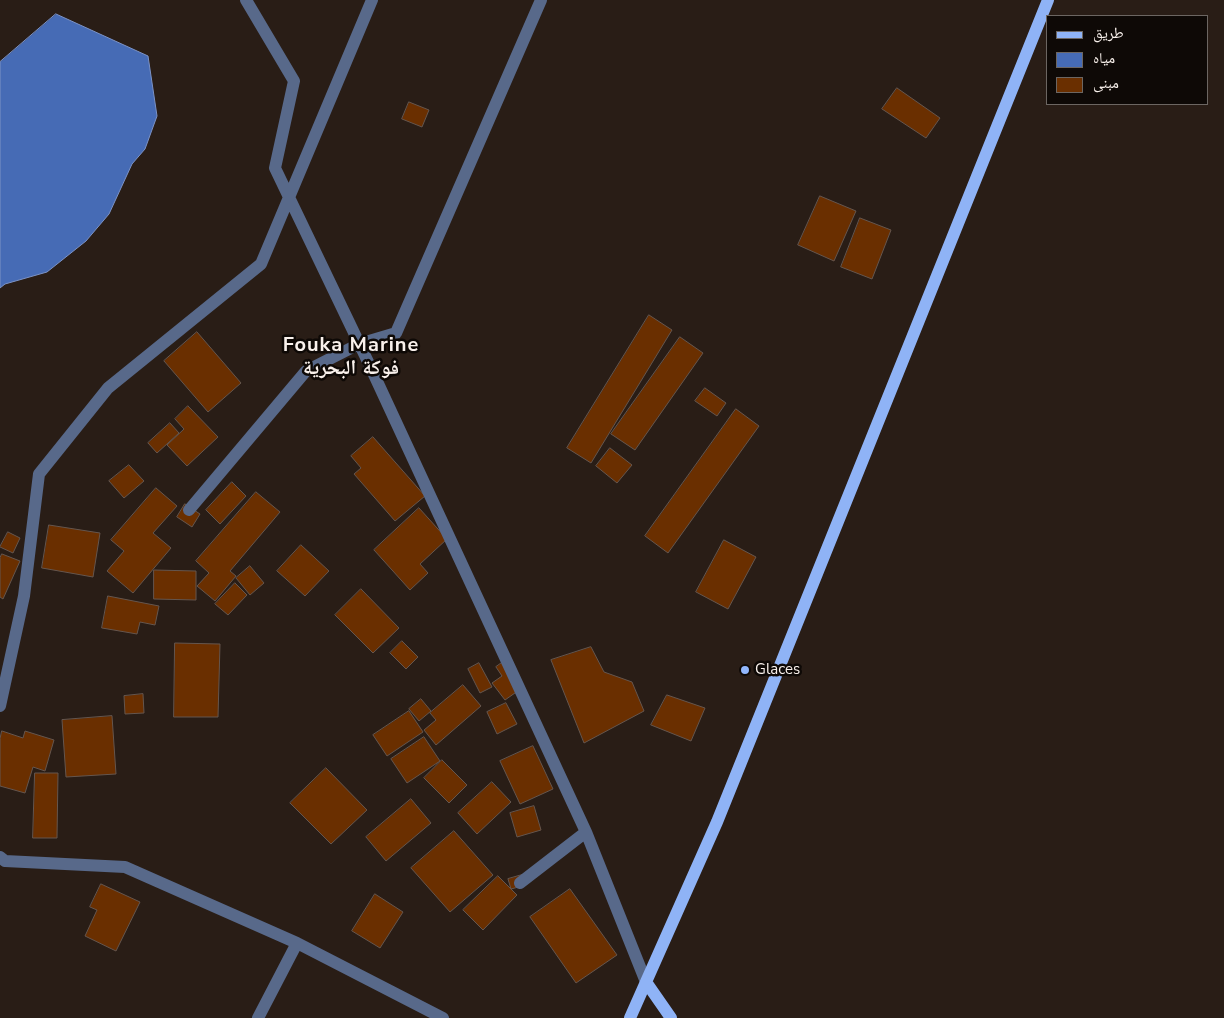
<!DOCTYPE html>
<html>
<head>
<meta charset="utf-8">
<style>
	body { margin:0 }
	#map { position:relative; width:1224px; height:1018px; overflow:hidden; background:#291d16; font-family:"Nunito Sans","Noto Naskh Arabic",sans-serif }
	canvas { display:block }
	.legend { position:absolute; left:1046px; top:15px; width:162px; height:90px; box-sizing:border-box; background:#0e0906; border:1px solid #6c6662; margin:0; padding:6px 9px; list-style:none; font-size:15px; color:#f9f1ec }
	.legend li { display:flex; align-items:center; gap:10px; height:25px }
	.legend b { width:25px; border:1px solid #6c6662 }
</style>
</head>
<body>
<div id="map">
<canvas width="1224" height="1018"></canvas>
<ul class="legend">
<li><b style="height:6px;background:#8fb3f6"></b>طريق</li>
<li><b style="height:14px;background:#466bb5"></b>مياه</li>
<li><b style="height:14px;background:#6a2f00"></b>مبنى</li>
</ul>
</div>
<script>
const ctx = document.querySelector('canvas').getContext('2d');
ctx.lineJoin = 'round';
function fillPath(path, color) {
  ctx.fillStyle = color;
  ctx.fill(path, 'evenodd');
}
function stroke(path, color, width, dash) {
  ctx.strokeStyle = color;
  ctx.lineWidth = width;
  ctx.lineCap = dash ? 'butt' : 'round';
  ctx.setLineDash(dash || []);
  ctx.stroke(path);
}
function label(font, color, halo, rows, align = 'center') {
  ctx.font = font + ' "Nunito Sans","Noto Naskh Arabic",sans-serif';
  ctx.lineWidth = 5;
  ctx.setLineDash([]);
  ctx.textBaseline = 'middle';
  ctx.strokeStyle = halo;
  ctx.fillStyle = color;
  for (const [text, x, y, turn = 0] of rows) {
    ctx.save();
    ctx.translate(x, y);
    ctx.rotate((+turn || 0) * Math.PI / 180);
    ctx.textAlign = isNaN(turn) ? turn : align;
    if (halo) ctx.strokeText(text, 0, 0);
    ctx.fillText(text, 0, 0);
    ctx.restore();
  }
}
const water = new Path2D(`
	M56,14L148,56L157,116L145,149L132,164L109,214L86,241L47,272L5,284L0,288V62Z`);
fillPath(water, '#466bb5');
stroke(water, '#7c93c6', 1);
const building = new Path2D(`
	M897,88L940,118L926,138L882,109Z
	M409,102L429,110L422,127L402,119Z
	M820,196L856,211L834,261L798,245Z
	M860,218L891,230L872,279L841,267Z
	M649,315L672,330L591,463L567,448Z
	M197,332L241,383L208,412L164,361Z
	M680,337L703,353L635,450L611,434Z
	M705,388L726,403L717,416L695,401Z
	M188,406L218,437L187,466L167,445L184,429L175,419Z
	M736,409L759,426L668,553L645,536Z
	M170,423L179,433L157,453L148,443Z
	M373,437L425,496L395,521L354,474L361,468L351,456Z
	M610,448L632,465L617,483L596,466Z
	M129,465L144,481L124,498L109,481Z
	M232,482L246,496L220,524L206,510Z
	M156,488L177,506L153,533L171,548L133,593L107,571L124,551L111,540Z
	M256,492L280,512L230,571L236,576L215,601L197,586L209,573L196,561Z
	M185,504L200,514L192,527L177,517Z
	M419,508L447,539L420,564L428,573L410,590L374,550Z
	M49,525L100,533L93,577L42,568Z
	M8,532L20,538L13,553L0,547Z
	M724,540L756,557L728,609L696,592Z
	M301,545L329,571L305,596L277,571Z
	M2,554L20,561L3,599L0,597V558Z
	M250,566L264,583L250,595L236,578Z
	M154,570L196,571V600L154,599Z
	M235,583L247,595L228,615L215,604Z
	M361,589L399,628L373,653L335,615Z
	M108,596L159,606L155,625L140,622L137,634L102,628Z
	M402,641L418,657L406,669L390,653Z
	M175,643L220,644L218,717H174Z
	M591,647L604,672L632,682L644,711L584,743L551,660Z
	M503,662L522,688L505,700L492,683L502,676L496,667Z
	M479,663L492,687L480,693L468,669Z
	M463,685L481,706L436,745L424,730L436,720L430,713Z
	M143,694L144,713L125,714L124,696Z
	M667,695L705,708L691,741L651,725Z
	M421,699L431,711L419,721L409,709Z
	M506,703L517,724L497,734L487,712Z
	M409,711L423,732L387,756L373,735Z
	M112,716L116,774L66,777L62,720Z
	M2,731L23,738L25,731L54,740L45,771L33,767L25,793L0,786V739Z
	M424,737L440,761L407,783L391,759Z
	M533,746L553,789L520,804L500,761Z
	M442,760L467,785L449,803L424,778Z
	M326,768L367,810L331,844L290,803Z
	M35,773H58L57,838H33Z
	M492,782L511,802L477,834L458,813Z
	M411,799L431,823L386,861L366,837Z
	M534,806L541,830L517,837L510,813Z
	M454,831L493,875L450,912L411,868Z
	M522,875L526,885L511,889L508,879Z
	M498,876L517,895L483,930L463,910Z
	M101,884L140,902L116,951L85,936L97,910L90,907Z
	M570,889L617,955L576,983L530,917Z
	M375,894L403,912L380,948L352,931Z`);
fillPath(building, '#6a2f00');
stroke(building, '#65564e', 1);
stroke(new Path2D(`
	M246,0L294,81L275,168L370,366L586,832L646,982
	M189,510L306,371L359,344L396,333L541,0
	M0,706L24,596L39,474L108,388L261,264L372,0
	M0,857L5,861L125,867L297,943L443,1018
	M520,883L586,832
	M258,1018L297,943`), '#58698a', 12);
stroke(new Path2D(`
	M646,982L671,1018
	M630,1018L717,822L1048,0`), '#8fb3f6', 12);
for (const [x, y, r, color] of [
	[745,670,5,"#92b7fd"]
]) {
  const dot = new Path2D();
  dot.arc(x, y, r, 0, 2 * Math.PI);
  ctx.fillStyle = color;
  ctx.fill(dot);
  stroke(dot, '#0e0906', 2);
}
label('15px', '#f9f1ec', '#0e0906', [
	["Glaces",755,670]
], 'left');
ctx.letterSpacing = '1px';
label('bold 20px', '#f9f1ec', '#0e0906', [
	["Fouka Marine",351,346],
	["فوكة البحرية",351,369]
]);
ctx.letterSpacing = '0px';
</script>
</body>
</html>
